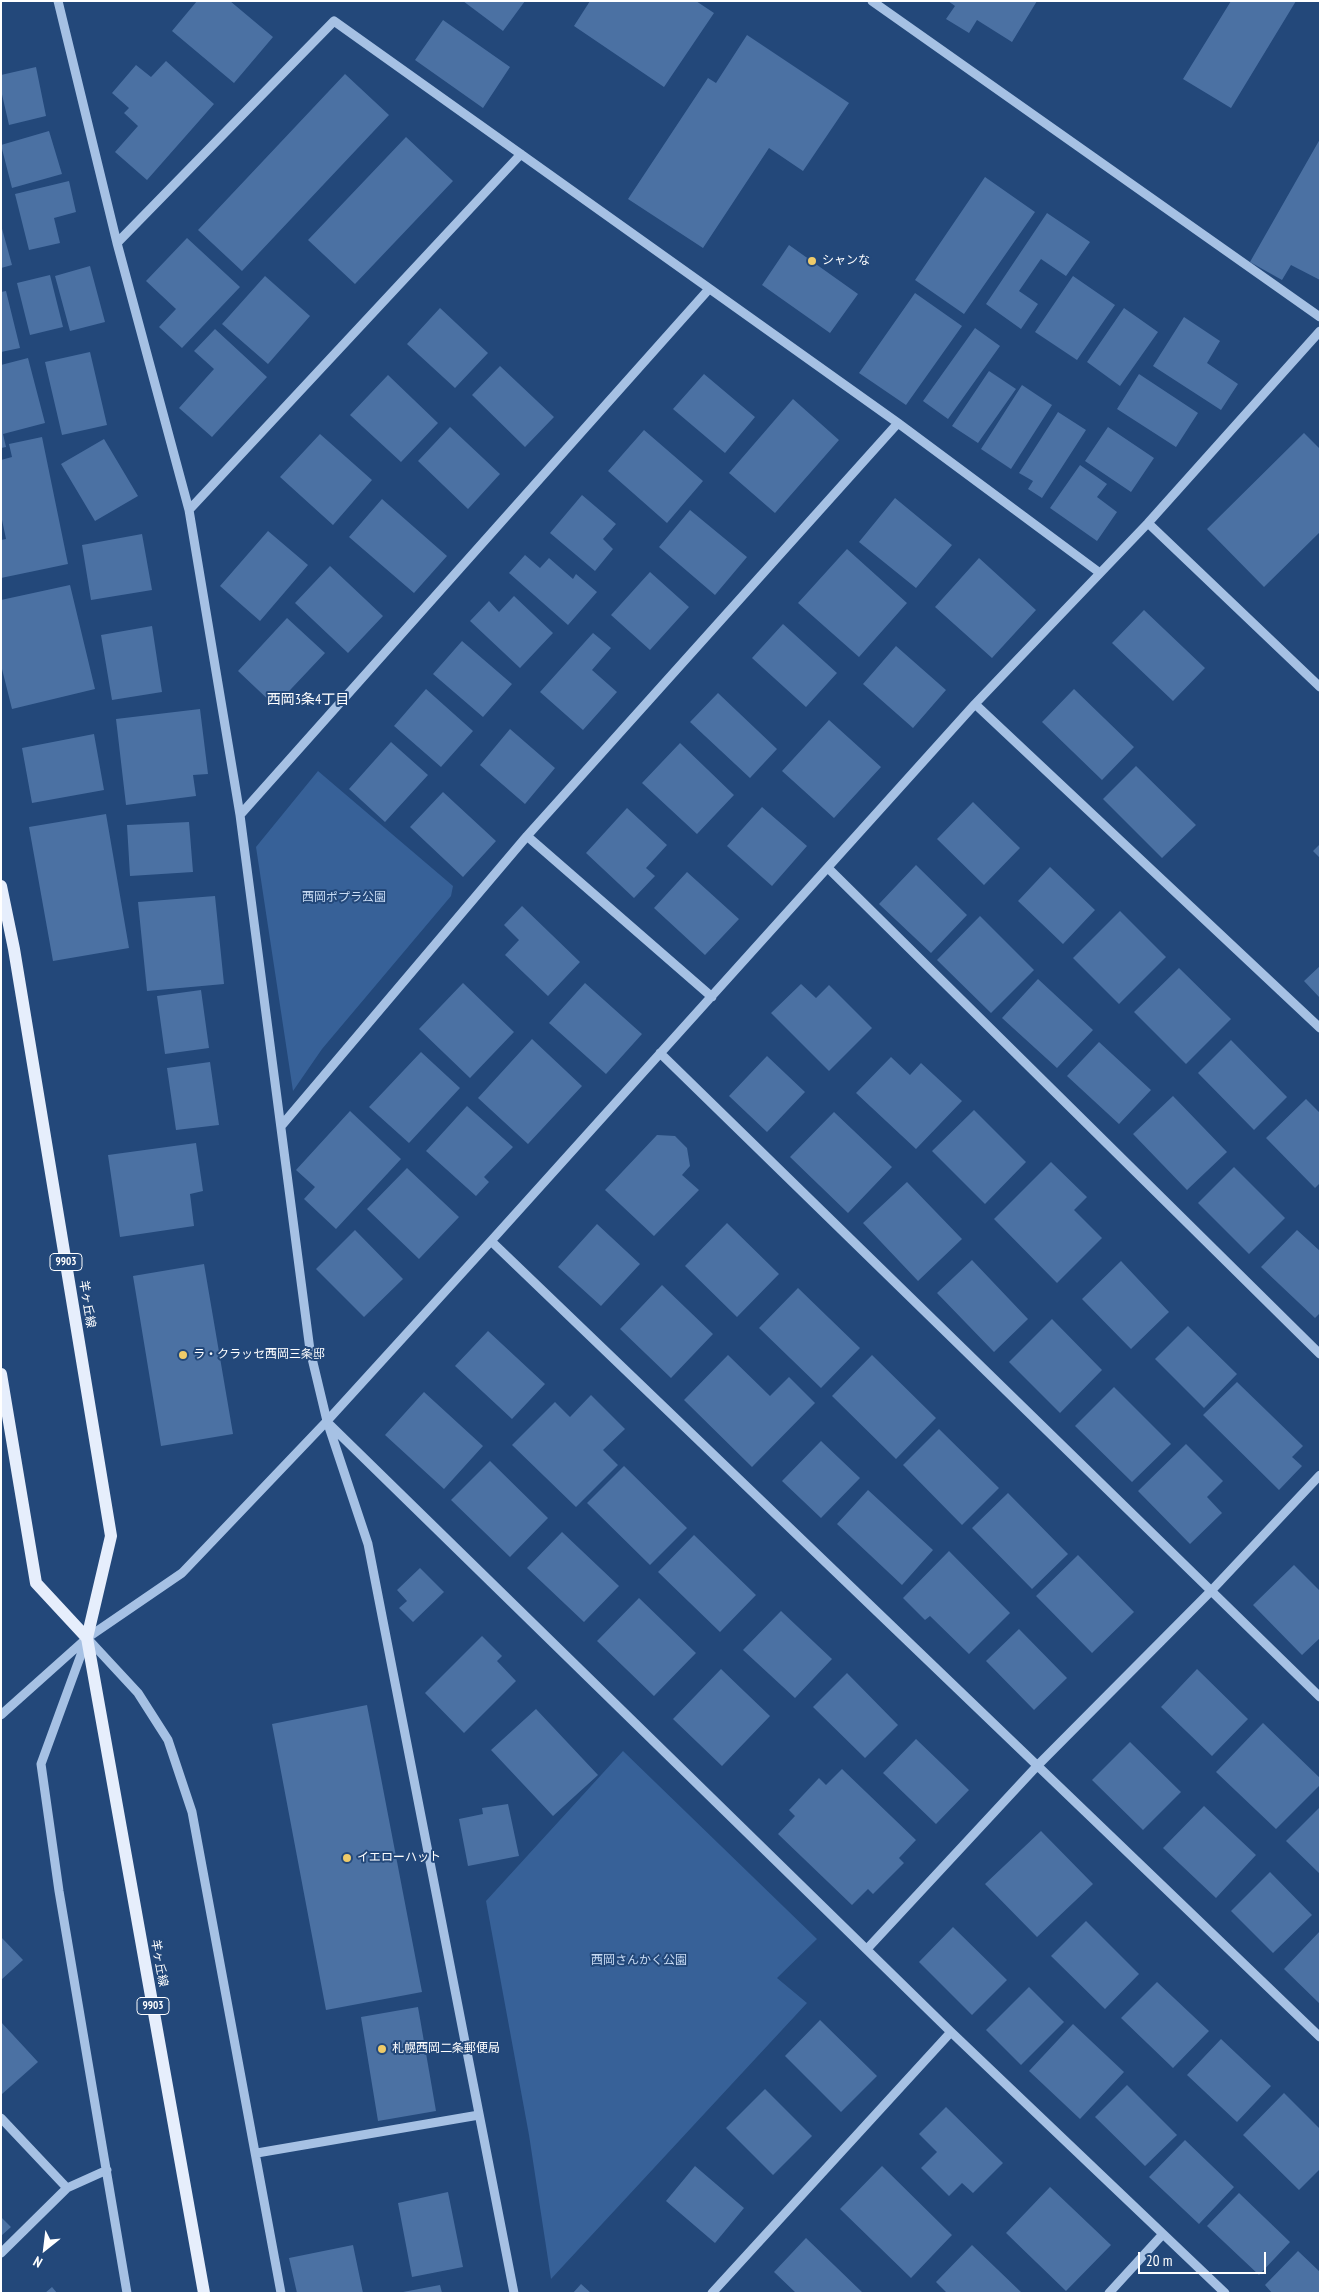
<!DOCTYPE html>
<html>
<head>
<meta charset="utf-8">
<style>
	body { margin:0 }
	#map { position:relative; width:1321px; height:2294px; overflow:hidden; background:#23487a; font-family:"PT Sans Narrow",sans-serif }
	canvas { display:block }
	.frame { position:absolute; inset:0; border:2px solid #fff; pointer-events:none }
	.north { position:absolute; left:20px; top:2224px; width:50px; height:50px; -webkit-text-stroke:4px #23487a; paint-order:stroke; rotate:209deg; font-size:14px; font-weight:700; line-height:20px; text-align:center; color:#fff }
	.north::after { content:''; display:block; margin:auto; width:18px; height:22px; background:#fff; clip-path:polygon(50% 0,100% 100%,50% 72%,0 100%) }
	.scale { position:absolute; left:1138px; top:2252px; width:128px; height:22px; box-sizing:border-box; border:2px solid #fff; border-top:0; padding-left:6px; font-size:15px; line-height:18px; white-space:nowrap; color:#fff; -webkit-text-stroke:4px #23487a; paint-order:stroke }
</style>
</head>
<body>
<div id="map">
<canvas width="1321" height="2294"></canvas>
<div class="frame"></div>
<div class="north">N</div>
<div class="scale">20 m</div>
</div>
<script>
const ctx = document.querySelector('canvas').getContext('2d');
ctx.lineJoin = 'round';
function fillPath(path, color) {
  ctx.fillStyle = color;
  ctx.fill(path, 'evenodd');
}
function stroke(path, color, width, dash) {
  ctx.strokeStyle = color;
  ctx.lineWidth = width;
  ctx.lineCap = dash ? 'butt' : 'round';
  ctx.setLineDash(dash || []);
  ctx.stroke(path);
}
function label(font, color, halo, rows, align = 'center') {
  ctx.font = font + ' "PT Sans Narrow","Noto Sans JP",sans-serif';
  ctx.lineWidth = 4;
  ctx.setLineDash([]);
  ctx.textBaseline = 'middle';
  ctx.strokeStyle = halo;
  ctx.fillStyle = color;
  for (const [text, x, y, turn = 0] of rows) {
    ctx.save();
    ctx.translate(x, y);
    ctx.rotate((+turn || 0) * Math.PI / 180);
    ctx.textAlign = isNaN(turn) ? turn : align;
    if (halo) ctx.strokeText(text, 0, 0);
    ctx.fillText(text, 0, 0);
    ctx.restore();
  }
}
fillPath(new Path2D(`
	M318,771L453,886L451,896L322,1049L293,1091L256,847Z
	M623,1751L817,1939L777,1978L807,2003L551,2279L529,2135L486,1901Z`), '#376198');
fillPath(new Path2D(`
	M197,1H230L273,37L234,83L172,31Z
	M463,1H525L503,31Z
	M590,1H696L714,13L664,87L574,26Z
	M948,1H1037L1012,42L977,20L969,33L946,19L955,6Z
	M1231,1H1296L1231,108L1183,79Z
	M443,20L510,67L483,108L415,60Z
	M747,35L849,103L803,171L769,148L703,248L628,199L708,78L716,83Z
	M166,61L214,104L147,180L115,152L138,126L124,113L129,108L112,93L136,65L151,77Z
	M36,67L46,116L9,125L1,90V75Z
	M345,74L389,115L242,271L198,230Z
	M49,131L62,174L12,188L1,145Z
	M406,137L453,181L355,284L308,240Z
	M1320,139V280L1291,265L1282,280L1250,262Z
	M985,177L1035,212L964,314L915,280Z
	M69,181L76,212L54,218L60,243L29,250L15,194Z
	M1047,213L1090,242L1066,276L1041,259L1019,291L1038,304L1021,329L986,304Z
	M1,225L12,265L1,268Z
	M187,238L240,287L182,348L159,327L176,309L146,281Z
	M789,245L858,294L830,333L762,285Z
	M90,266L105,322L70,331L55,276Z
	M50,275L63,327L30,335L17,283Z
	M265,276L310,316L268,364L222,324Z
	M1073,276L1115,305L1077,360L1035,332Z
	M6,291L20,348L1,352V292Z
	M915,293L962,326L906,405L859,373Z
	M440,308L488,353L455,388L407,344Z
	M1124,308L1158,332L1120,386L1087,362Z
	M1184,317L1220,341L1207,363L1238,384L1221,410L1153,366Z
	M975,328L1000,346L948,419L923,401Z
	M215,329L267,377L212,437L179,408L214,369L194,351Z
	M90,352L107,425L62,435L45,362Z
	M28,358L45,423L3,434L6,447L1,448V365Z
	M500,366L554,417L525,447L472,395Z
	M989,371L1016,389L978,443L952,426Z
	M704,374L755,417L725,453L673,409Z
	M1139,374L1198,413L1176,447L1117,409Z
	M388,375L438,423L401,462L350,415Z
	M1022,385L1052,405L1011,469L981,449Z
	M793,399L839,440L775,513L729,473Z
	M1058,412L1086,430L1042,498L1028,489L1033,481L1019,473Z
	M450,427L500,474L468,509L418,461Z
	M1108,427L1154,458L1131,492L1085,461Z
	M644,430L703,481L667,523L608,471Z
	M1304,433L1320,449V532L1264,587L1207,529Z
	M320,434L372,480L333,525L280,477Z
	M42,437L68,564L1,578V540L6,539L1,515V460L12,457L9,444Z
	M104,439L138,496L95,521L61,464Z
	M1080,465L1107,484L1097,497L1117,512L1097,541L1050,508Z
	M582,495L616,524L603,539L613,549L595,571L550,533Z
	M895,498L952,545L916,588L859,542Z
	M382,499L447,556L414,593L349,537Z
	M690,510L747,557L715,595L659,547Z
	M268,531L308,565L260,621L220,586Z
	M142,534L152,590L91,600L82,545Z
	M847,549L907,603L859,657L798,603Z
	M525,555L540,568L549,558L573,579L576,574L597,592L568,625L509,573Z
	M979,558L1036,610L992,658L935,607Z
	M330,566L383,616L348,653L295,603Z
	M650,572L689,607L650,650L611,615Z
	M70,585L95,689L12,709L1,665V600Z
	M514,596L553,633L520,668L470,621L489,601L499,612Z
	M1144,610L1205,668L1173,701L1112,643Z
	M287,618L325,653L275,706L238,671Z
	M783,624L837,673L806,707L752,658Z
	M152,626L162,692L112,700L101,635Z
	M593,633L611,648L592,670L617,692L583,730L540,692Z
	M462,641L512,684L483,717L433,674Z
	M896,646L946,690L913,728L863,684Z
	M426,689L473,731L441,767L394,726Z
	M1074,689L1134,747L1102,780L1042,722Z
	M718,693L777,749L750,778L690,722Z
	M200,709L208,774L193,775L196,796L126,805L116,719Z
	M829,720L881,767L834,818L782,771Z
	M510,729L555,768L525,804L480,765Z
	M94,734L104,790L32,803L22,748Z
	M391,742L428,775L385,822L349,789Z
	M680,743L734,795L697,834L642,783Z
	M1136,766L1196,825L1162,858L1103,799Z
	M443,792L496,841L463,877L410,827Z
	M973,802L1020,848L984,885L937,839Z
	M762,807L807,846L772,886L727,846Z
	M627,808L667,845L646,868L655,876L634,898L586,853Z
	M106,814L129,948L53,961L29,827Z
	M189,822L193,872L130,876L127,825Z
	M1320,844V858L1313,851Z
	M916,865L967,915L931,953L879,904Z
	M1050,867L1095,910L1063,944L1018,901Z
	M687,872L739,919L705,955L654,908Z
	M215,896L224,984L147,991L138,902Z
	M522,906L580,962L548,996L505,955L519,940L504,925Z
	M1120,911L1166,957L1119,1004L1073,958Z
	M980,916L1034,970L991,1013L937,960Z
	M1320,966V998L1304,981Z
	M1179,968L1231,1019L1186,1064L1134,1012Z
	M1038,979L1093,1030L1057,1068L1002,1018Z
	M463,983L514,1032L470,1078L419,1029Z
	M585,983L642,1034L606,1074L549,1023Z
	M801,984L816,998L829,985L872,1028L829,1071L771,1013Z
	M201,990L209,1048L165,1054L157,996Z
	M532,1039L582,1086L528,1144L478,1098Z
	M1231,1040L1287,1097L1254,1130L1198,1073Z
	M1099,1042L1151,1090L1119,1124L1067,1076Z
	M421,1052L460,1088L409,1143L369,1107Z
	M767,1056L805,1092L767,1132L729,1096Z
	M891,1057L910,1075L921,1063L962,1101L916,1149L856,1093Z
	M210,1062L219,1125L176,1130L167,1068Z
	M1173,1096L1227,1152L1187,1190L1133,1134Z
	M1306,1099L1320,1113V1183L1315,1188L1266,1138Z
	M467,1106L513,1147L484,1177L489,1182L476,1196L426,1151Z
	M974,1110L1026,1162L985,1204L932,1151Z
	M350,1111L401,1159L336,1229L304,1199L315,1187L296,1170Z
	M834,1112L892,1167L848,1213L790,1157Z
	M657,1135L675,1136L687,1148L690,1166L682,1175L699,1190L654,1236L605,1190Z
	M196,1143L203,1191L190,1194L194,1226L120,1237L108,1155Z
	M1051,1162L1087,1197L1074,1210L1102,1238L1057,1283L994,1219Z
	M1234,1167L1285,1218L1249,1254L1198,1203Z
	M407,1168L459,1217L419,1259L367,1209Z
	M907,1182L962,1239L918,1281L863,1223Z
	M727,1223L779,1274L737,1317L685,1266Z
	M597,1224L640,1264L601,1306L558,1267Z
	M355,1230L403,1279L364,1317L316,1269Z
	M1297,1230L1320,1251V1313L1315,1318L1261,1267Z
	M972,1260L1028,1319L994,1352L937,1293Z
	M1121,1261L1169,1312L1131,1349L1082,1299Z
	M204,1264L233,1434L161,1446L133,1276Z
	M662,1285L713,1334L671,1378L620,1329Z
	M798,1288L860,1348L821,1388L759,1328Z
	M1052,1319L1102,1370L1060,1413L1009,1362Z
	M1188,1326L1237,1374L1204,1408L1155,1359Z
	M488,1331L545,1384L512,1419L455,1366Z
	M728,1355L770,1396L789,1377L815,1403L752,1467L684,1400Z
	M872,1355L936,1418L896,1459L832,1396Z
	M1237,1382L1303,1446L1292,1457L1302,1466L1279,1490L1203,1415Z
	M1114,1387L1171,1444L1132,1482L1075,1426Z
	M424,1392L483,1446L444,1489L385,1435Z
	M591,1395L625,1429L603,1450L618,1465L576,1507L512,1445L555,1402L570,1417Z
	M939,1429L999,1488L962,1525L903,1465Z
	M821,1441L860,1478L821,1518L782,1481Z
	M1186,1444L1223,1481L1207,1497L1222,1513L1190,1544L1138,1491Z
	M490,1461L548,1518L510,1557L451,1500Z
	M624,1466L687,1528L650,1565L587,1503Z
	M868,1490L933,1550L902,1585L837,1524Z
	M1008,1493L1068,1554L1032,1589L972,1528Z
	M562,1532L619,1586L584,1622L527,1568Z
	M694,1535L756,1595L720,1632L658,1572Z
	M949,1551L1010,1613L969,1654L930,1616L925,1620L903,1598Z
	M1078,1555L1134,1612L1092,1653L1036,1596Z
	M1294,1565L1320,1591V1638L1302,1655L1253,1605Z
	M420,1568L444,1592L413,1622L399,1608L407,1601L397,1590Z
	M639,1598L696,1653L654,1696L597,1641Z
	M781,1611L832,1659L795,1698L743,1650Z
	M1019,1629L1067,1678L1034,1710L986,1661Z
	M482,1636L502,1656L497,1661L516,1681L464,1733L425,1693Z
	M721,1669L770,1716L722,1766L673,1719Z
	M1197,1669L1248,1719L1212,1756L1161,1707Z
	M847,1673L898,1725L865,1758L813,1707Z
	M367,1705L422,1992L326,2010L272,1724Z
	M536,1709L598,1775L553,1816L491,1750Z
	M1263,1723L1320,1778V1785L1276,1829L1216,1772Z
	M916,1739L969,1790L936,1824L883,1773Z
	M1130,1742L1181,1792L1143,1830L1092,1780Z
	M842,1769L916,1840L899,1858L904,1863L873,1894L868,1889L852,1905L778,1834L795,1816L789,1810L819,1778L826,1785Z
	M508,1804L519,1856L468,1866L459,1819L483,1814L482,1808Z
	M1204,1806L1256,1855L1216,1898L1163,1848Z
	M1320,1807V1874L1286,1841Z
	M1041,1831L1093,1884L1037,1937L985,1884Z
	M1270,1872L1312,1915L1273,1953L1231,1911Z
	M1086,1921L1139,1974L1105,2009L1051,1956Z
	M953,1927L1007,1980L972,2015L919,1962Z
	M1320,1931V2004L1284,1969Z
	M1,1937L23,1960L1,1980Z
	M1157,1982L1209,2031L1173,2068L1121,2018Z
	M1029,1987L1064,2022L1021,2065L986,2030Z
	M418,2007L436,2111L378,2121L361,2017Z
	M820,2020L877,2076L841,2112L785,2056Z
	M1,2022L38,2062L2,2094L1,2093Z
	M1073,2024L1124,2072L1080,2119L1029,2071Z
	M1221,2039L1271,2086L1237,2122L1187,2075Z
	M1127,2085L1177,2135L1145,2166L1095,2117Z
	M765,2089L812,2136L773,2175L726,2128Z
	M1284,2093L1320,2129V2169L1299,2190L1243,2135Z
	M946,2107L1003,2163L973,2193L962,2183L949,2196L921,2168L937,2152L919,2134Z
	M1185,2140L1234,2187L1199,2224L1149,2177Z
	M695,2166L744,2208L715,2243L666,2201Z
	M882,2166L952,2235L911,2278L840,2209Z
	M1050,2187L1111,2245L1066,2291L1006,2233Z
	M448,2192L463,2267L412,2277L398,2203Z
	M1239,2193L1290,2242L1259,2275L1207,2226Z
	M1,2217L11,2227L1,2236Z
	M806,2238L863,2293H796L774,2272Z
	M353,2245L363,2293H297L289,2258Z
	M972,2245L1022,2293H947L936,2282Z
	M1298,2251L1320,2272V2293H1272L1265,2285Z
	M581,2284L591,2293H573Z
	M440,2285L442,2293H403V2292Z
	M52,2287L57,2293H45Z`), '#4b71a3');
stroke(new Path2D(`
	M58,1L117,243L189,510L240,815L310,1350L327,1421L368,1544L514,2293
	M872,1L1320,317
	M117,243L334,21L898,423L1100,573
	M189,510L521,154
	M1148,523L1320,687
	M975,704L1320,1028
	M240,815L709,289
	M527,836L712,997
	M828,868L1320,1354
	M660,1053L1320,1697
	M282,1125L527,836L898,423
	M491,1241L1320,2037
	M328,1423L951,2032L1225,2293
	M87,1638L138,1693L168,1740L192,1812L281,2293
	M86,1641L41,1764L59,1891L127,2293
	M1,1715L87,1638L182,1573L327,1421L491,1241L975,704L1148,523L1320,331
	M867,1949L1037,1766L1211,1591L1320,1475
	M1,2118L67,2188
	M257,2153L479,2115
	M1,2253L67,2188L107,2170
	M712,2293L951,2032
	M1109,2293L1163,2234`), '#a6c1e4', 9);
stroke(new Path2D(`
	M1,886L14,949L111,1536L87,1638L204,2293
	M1,1374L36,1583L87,1638`), '#e6eefc', 12);
for (const [x, y, r, color] of [
	[812,261,5,"#efcb69"],
	[183,1355,5,"#efcb69"],
	[347,1858,5,"#efcb69"],
	[382,2049,5,"#efcb69"]
]) {
  const dot = new Path2D();
  dot.arc(x, y, r, 0, 2 * Math.PI);
  ctx.fillStyle = color;
  ctx.fill(dot);
  stroke(dot, '#23487a', 2);
}
for (const [x, y, w] of [
	[66,1262,32],
	[153,2006,32]
]) {
  const box = new Path2D();
  box.roundRect(x - w / 2, y - 8.5, w, 17, 4);
  ctx.fillStyle = '#23487a';
  ctx.fill(box);
  stroke(box, '#fff', 1);
}
label('bold 11px', '#fff', null, [
	["9903",66,1262],
	["9903",153,2006]
]);
label('12px', '#fff', '#23487a', [
	["シャンな",822,261],
	["ラ・クラッセ西岡三条邸",193,1355],
	["イエローハット",357,1858],
	["札幌西岡二条郵便局",392,2049]
], 'left');
label('12px', '#c9dcf4', '#23487a', [
	["西岡ポプラ公園",344,898],
	["西岡さんかく公園",639,1961]
]);
label('12px', '#fff', '#23487a', [
	["羊ヶ丘線",87,1304,81],
	["羊ヶ丘線",159,1963,80]
]);
label('14px', '#fff', '#23487a', [
	["西岡3条4丁目",308,700]
]);
</script>
</body>
</html>
